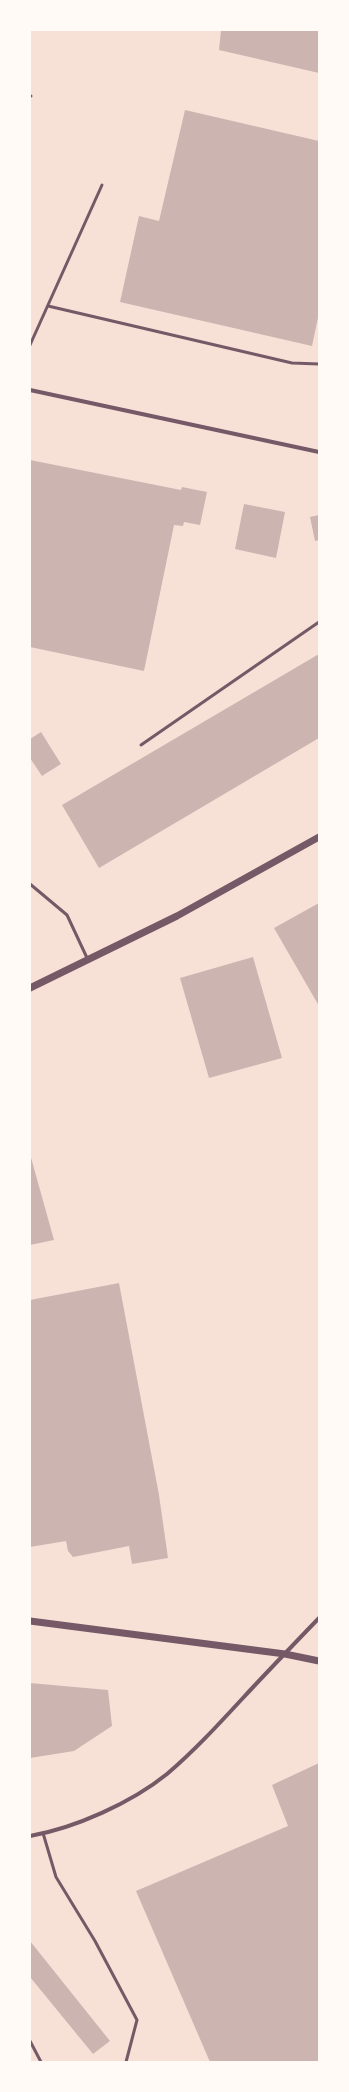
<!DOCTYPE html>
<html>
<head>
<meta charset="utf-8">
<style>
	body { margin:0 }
	#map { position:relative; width:349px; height:2092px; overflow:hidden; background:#f7e1d7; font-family:Arial,sans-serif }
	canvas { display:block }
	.frame { position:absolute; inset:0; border:31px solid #fffaf5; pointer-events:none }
</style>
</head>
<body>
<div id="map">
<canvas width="349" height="2092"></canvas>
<div class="frame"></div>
</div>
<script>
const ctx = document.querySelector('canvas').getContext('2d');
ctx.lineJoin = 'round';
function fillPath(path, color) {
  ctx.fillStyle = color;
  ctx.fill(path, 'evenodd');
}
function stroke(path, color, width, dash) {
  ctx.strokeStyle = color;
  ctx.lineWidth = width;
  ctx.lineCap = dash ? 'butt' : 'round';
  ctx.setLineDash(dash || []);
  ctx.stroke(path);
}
fillPath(new Path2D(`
	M221,30H319V73L219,50Z
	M185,110L319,141V313L312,346L120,302L139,216L159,221Z
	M30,460L181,490L182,487L207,492L200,525L184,522L183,526L174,525L144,671L30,647Z
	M244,504L285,512L276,558L235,549Z
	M319,515V540L315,541L310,517Z
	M319,654V738L99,868L62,805Z
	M41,732L61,764L42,776L30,758V739Z
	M319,903V1006L274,928Z
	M253,957L282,1058L209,1078L180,978Z
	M30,1154L54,1240L30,1245Z
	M119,1283L159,1495L168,1558L132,1564L129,1546L73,1557L68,1551L66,1541L30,1547V1300Z
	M30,1683L108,1690L112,1726L74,1751L30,1758Z
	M319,1763V2062H210L136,1891L288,1826L272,1785Z
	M30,1941L110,2041L93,2054L30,1977Z`), '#ccb4b1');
stroke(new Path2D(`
	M30,96H31
	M48,306L292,363L319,364
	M30,345L102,185
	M141,745L319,622
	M30,884L67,915L88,960
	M43,1833L56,1877L95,1941L137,2020L126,2062
	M30,2041L41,2062`), '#755966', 3);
stroke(new Path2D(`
	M30,390L319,452
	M30,1836C75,1828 131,1803 167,1774C194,1751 218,1725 242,1699C267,1672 293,1645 319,1618`), '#755966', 4);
stroke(new Path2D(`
	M30,988L177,916L319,837
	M30,1621L285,1654L319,1661`), '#755966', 7);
</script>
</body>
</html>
